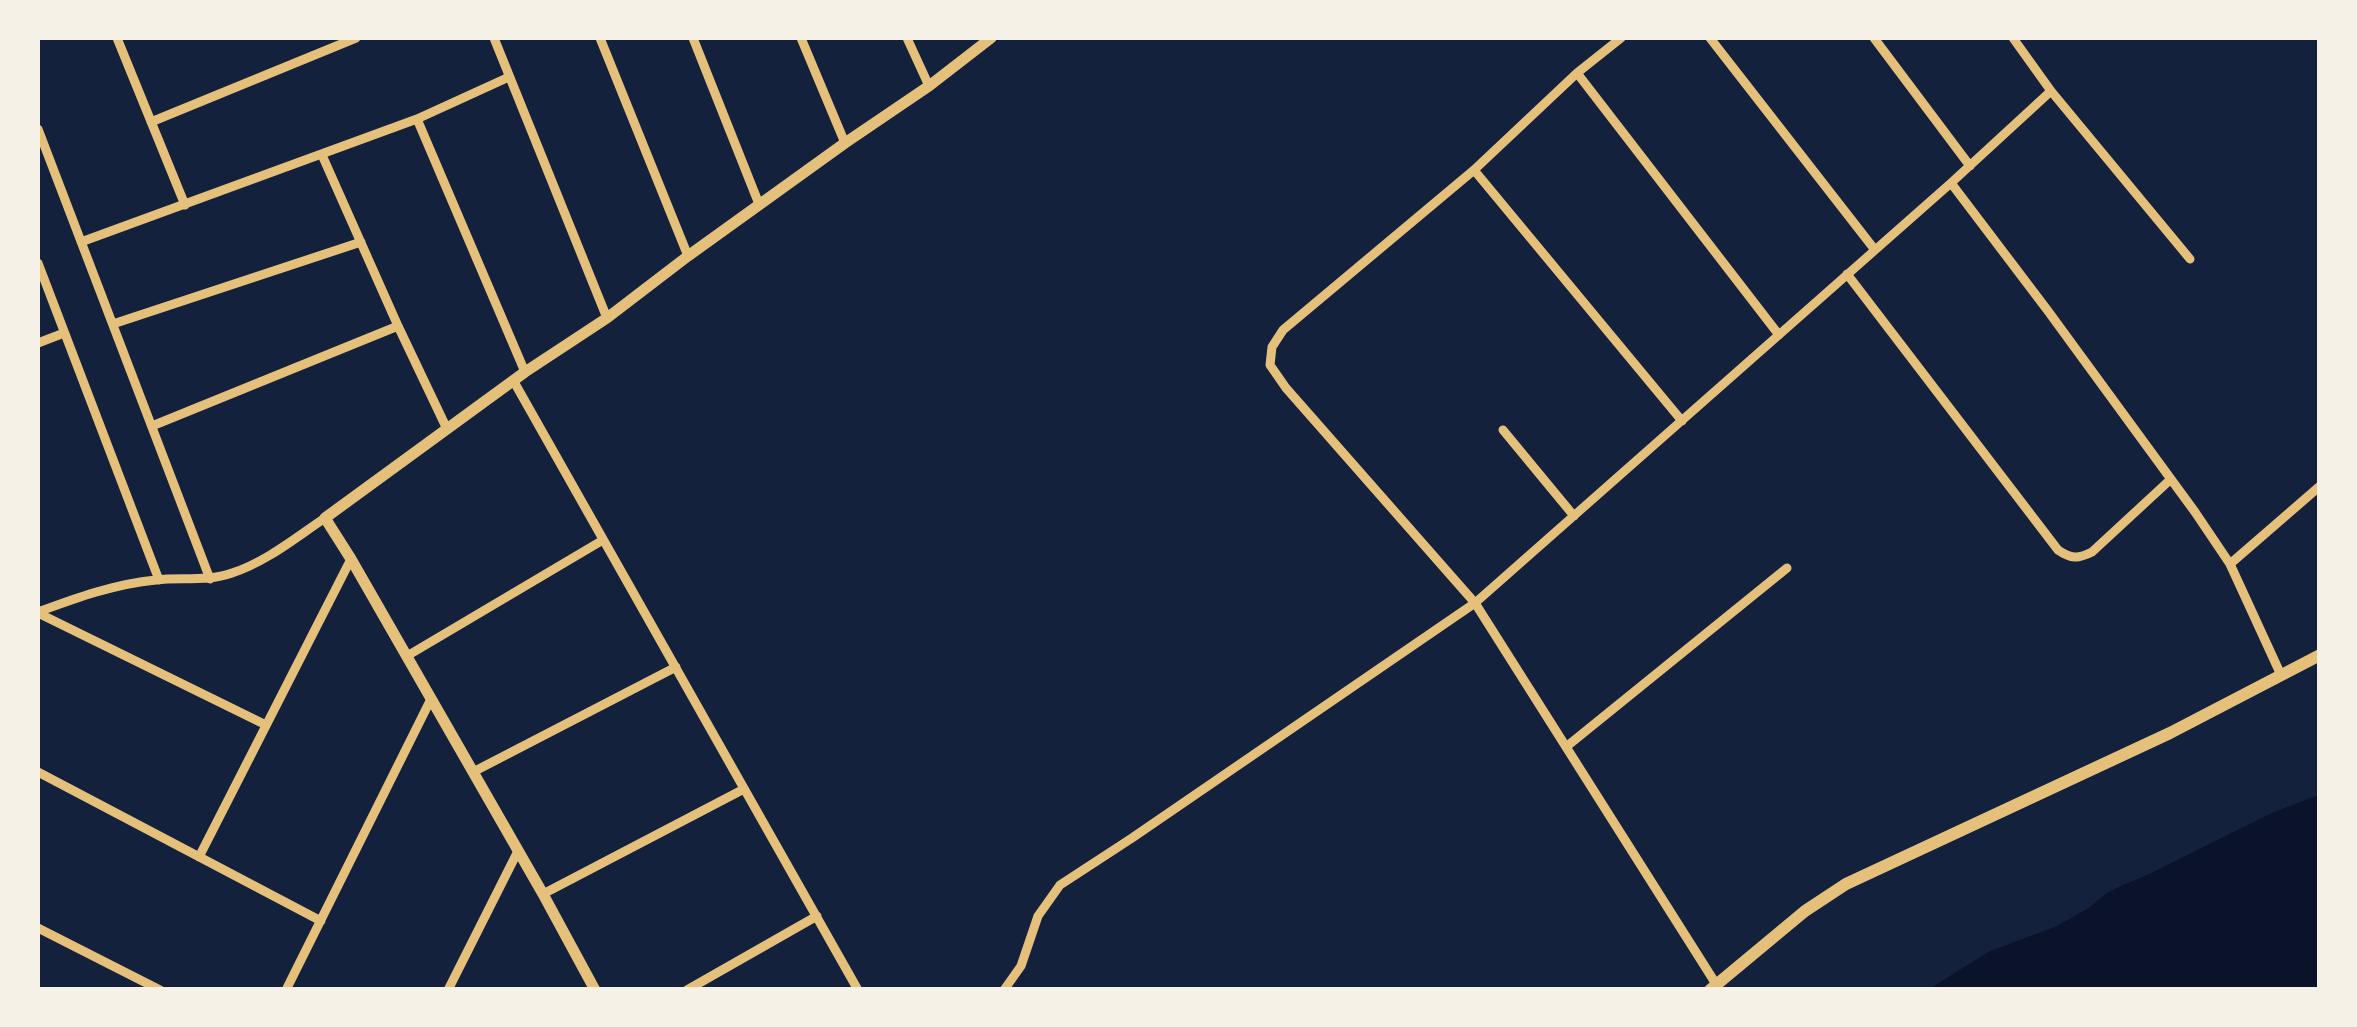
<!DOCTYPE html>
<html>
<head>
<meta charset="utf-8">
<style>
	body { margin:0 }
	#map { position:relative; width:2357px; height:1027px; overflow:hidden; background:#14213d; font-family:"Golos Text",sans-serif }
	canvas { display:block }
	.frame { position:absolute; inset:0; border:40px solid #f6f1e7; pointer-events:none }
</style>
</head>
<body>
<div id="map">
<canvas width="2357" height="1027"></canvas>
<div class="frame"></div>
</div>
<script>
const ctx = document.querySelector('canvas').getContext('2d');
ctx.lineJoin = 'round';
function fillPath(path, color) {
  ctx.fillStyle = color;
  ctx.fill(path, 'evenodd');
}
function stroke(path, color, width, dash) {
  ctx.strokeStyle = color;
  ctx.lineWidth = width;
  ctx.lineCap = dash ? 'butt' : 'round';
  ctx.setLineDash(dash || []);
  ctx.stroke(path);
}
fillPath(new Path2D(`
	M2319,795V989H1929L1990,951L2057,926L2087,909L2107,893L2123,885L2147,875L2274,812Z`), '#0b132b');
stroke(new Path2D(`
	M117,38L185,205
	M494,38L607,318
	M600,38L688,256
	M693,38L759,204
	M801,38L845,143
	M907,38L929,86
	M1621,38L1577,73L1474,170L1283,330L1272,347L1270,365L1286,388L1475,603L1716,984
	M1710,38L1875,250
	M1874,38L1970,166
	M2013,38L2051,91L2190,259
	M1577,73L1779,335
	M417,119L525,372
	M151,122L356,38
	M38,129L210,579
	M322,155L398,326L447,429
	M1474,170L1682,421
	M1951,183L2048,311L2195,512L2230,564L2281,675
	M81,242L417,119L509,77
	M38,263L159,580
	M1847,274L2058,550C2071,559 2078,559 2092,552L2171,479
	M113,324L361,242
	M38,343L64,333
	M513,380L858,990
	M152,426L398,326
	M1503,430L1574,516
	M2230,564L2320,486
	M38,612C76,598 114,584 156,580C181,577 207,582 232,573C266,562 295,538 325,518
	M38,613L266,725
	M407,656L603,540
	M1566,747L1787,568
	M38,772L321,921
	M473,772L676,667
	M199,857L351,559
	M543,894L744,789
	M38,928L160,990
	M286,990L431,699
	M448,990L518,851
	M687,990L817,916
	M1004,990L1021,966L1038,916L1060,885L1132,838L1475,603L1951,183L2051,91`), '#e5c07b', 9);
stroke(new Path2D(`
	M595,990L543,894L351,559L325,518L525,372L607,318L688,256L845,143L929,86L991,38`), '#e5c07b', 11);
stroke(new Path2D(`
	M1710,990L1805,911L1846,884L2170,733L2320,655`), '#e5c07b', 12);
</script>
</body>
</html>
